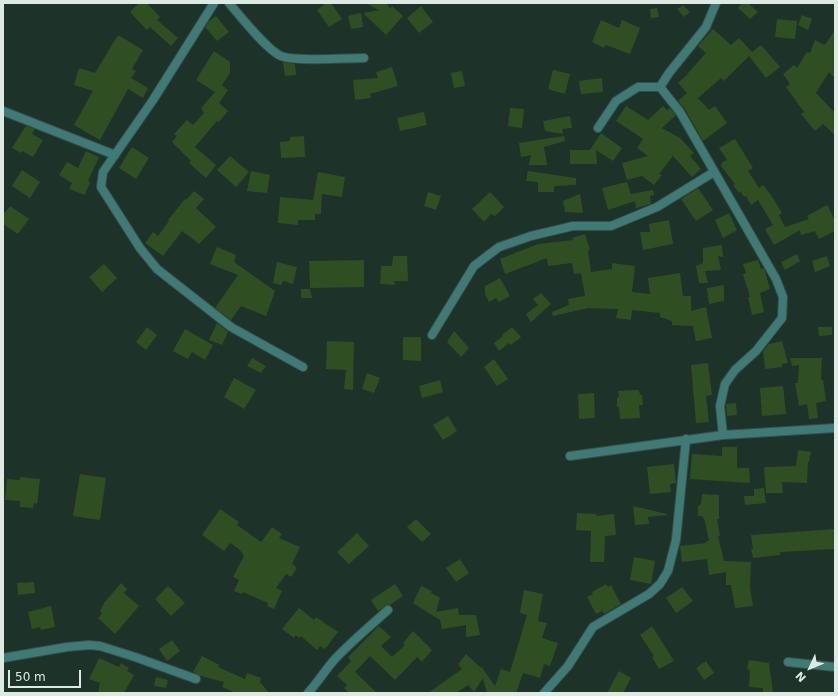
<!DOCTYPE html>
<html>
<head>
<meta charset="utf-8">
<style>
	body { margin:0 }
	#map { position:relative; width:838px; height:696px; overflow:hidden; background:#1d3229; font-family:"DejaVu Sans",sans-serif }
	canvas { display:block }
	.frame { position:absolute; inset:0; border:4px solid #ddeae4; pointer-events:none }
	.north { position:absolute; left:790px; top:648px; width:40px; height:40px; -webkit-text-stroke:3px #1d3229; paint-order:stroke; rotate:226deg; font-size:11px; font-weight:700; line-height:16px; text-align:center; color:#ddeae4 }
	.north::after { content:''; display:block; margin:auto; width:14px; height:18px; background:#ddeae4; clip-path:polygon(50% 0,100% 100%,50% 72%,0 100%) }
	.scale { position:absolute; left:8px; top:670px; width:73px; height:18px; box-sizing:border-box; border:2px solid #ddeae4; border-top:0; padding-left:5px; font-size:12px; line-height:14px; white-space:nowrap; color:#ddeae4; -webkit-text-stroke:3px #1d3229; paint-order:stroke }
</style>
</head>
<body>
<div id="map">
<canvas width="838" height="696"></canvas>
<div class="frame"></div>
<div class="north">N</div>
<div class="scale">50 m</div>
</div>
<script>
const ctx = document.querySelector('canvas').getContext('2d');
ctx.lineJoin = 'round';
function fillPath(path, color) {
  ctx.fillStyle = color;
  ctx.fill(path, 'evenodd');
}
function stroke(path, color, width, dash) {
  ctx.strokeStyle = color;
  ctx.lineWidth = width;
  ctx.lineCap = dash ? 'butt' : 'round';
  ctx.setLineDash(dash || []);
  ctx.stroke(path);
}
fillPath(new Path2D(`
	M139,3H147L160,17L157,20L178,38L171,46L150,27L147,30L130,12Z
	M326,3H331L342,19L329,27L317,10Z
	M365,3H386L390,8L392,6L403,16L386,35L363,13L379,10Z
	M742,3H748L758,12L750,19L738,8Z
	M683,5L690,12L684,17L677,9Z
	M421,6L433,22L419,33L407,18Z
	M657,8L659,17L651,18L650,9Z
	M361,13L363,27L351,29L348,16Z
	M802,15L812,19L808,30L798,25Z
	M216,16L229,32L217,41L205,27L209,21Z
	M777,19L797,21L795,39L775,37Z
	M601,20L619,28L622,20L640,28L630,54L606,45L604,48L592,42Z
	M713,29L731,45L739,38L752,52L761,45L780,67L766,78L749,56L724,81L721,78L698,98L709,110L715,106L727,123L703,141L685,109L678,101L687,93L678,83L689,73H688L706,53L698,46Z
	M835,30V78L829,72L816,93L835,113V135L823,124L815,131L806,120L801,114L804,112L786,87L790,84L783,74L794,65L797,68L807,52L810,53L815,40L825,45Z
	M118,35L143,50L132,69L136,71L131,78L148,88L143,98L128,89L100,140L74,125L93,91L74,85L79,68L95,73Z
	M214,51L230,62V73L222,85L228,90L219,103L228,111L219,122L217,121L195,147L216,165L206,178L189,163L191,161L172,142L177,136L174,134L187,120L193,125L204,113L201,108L215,92L196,80Z
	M283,62L295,64L296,75L285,76Z
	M392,67L398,86L370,94L371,98L355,100L353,80L378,78L376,72Z
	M553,70L570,74L565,94L548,89Z
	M462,71L465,86L454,88L451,73Z
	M602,78L603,92L581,94L579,81Z
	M626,106L648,120L663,106L667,110L670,108L676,115L662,128L680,138L694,153L690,156L701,169L692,177L673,156L659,174L662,175L654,185L642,176L627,180L622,163L648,156L637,148L643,139L616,121Z
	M510,108L524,109L522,128L508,126Z
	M424,112L427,125L400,131L397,118Z
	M570,116L572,128L562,129L563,134L545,131L543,121Z
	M26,126L35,129L32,134L43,140L33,157L22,151L21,153L12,148Z
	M601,133L622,148L613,161L596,150L597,164H570V150H590Z
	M304,136L305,157L281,158L280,142L290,141V137Z
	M564,136L565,141L544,147L547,165H529L531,155L521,157L519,143Z
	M735,139L753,168L748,171L759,188L763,185L771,195L782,213L779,215L785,227L809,219L807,216L827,205L835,220V231L819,239L815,231L801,235L800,230L774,245L765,229L773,225L758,200L751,205L746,196L744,197L740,191L739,193L733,185L735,184L721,166L722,164L721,163L727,160L719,148Z
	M132,147L149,158L136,179L119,168Z
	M86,151L99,157L88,181L90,182L85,195L69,189L72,183L59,175L67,162L78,168Z
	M230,156L249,172L236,187L217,170Z
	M22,170L40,182L30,198L12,186Z
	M251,171L270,175L267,193L247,191Z
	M528,171L576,178V185L554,186V192H538V182L526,181Z
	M318,172L345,177L342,197L322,194L321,214H315V220H298V225L278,223L280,197L313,200Z
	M627,182L631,194L653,190L654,195L650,196L651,204L636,208L635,201L608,210L602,188Z
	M698,188L713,210L696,221L681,199Z
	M194,191L204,199L196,208L216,227L199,244L182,231L163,256L145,243L153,232L158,236L169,221L168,220L185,199L186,200Z
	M428,192L441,196L436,210L424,206Z
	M490,192L504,207L495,216L491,214L484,222L472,209Z
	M580,194L583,213L565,212L563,201Z
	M10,206L29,219L18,234L3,224V215Z
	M729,213L737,230L723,238L715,220Z
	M669,220L673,244L643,250L640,232H650L649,224Z
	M585,234L590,250L588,251L591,272L612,269V263L635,266L632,292L650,294L648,278L680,273L683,296H691V311L706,307L712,338L696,341L693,326L672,325V321L660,317V313L632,310L631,320L616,318L618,309L588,308L553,316L552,312L569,305L568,299L585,296L581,273L574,274L572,263L548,266L547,258L505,274L500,259L538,244L573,240L572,238Z
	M722,245L723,257L718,256L721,270L705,271L708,283H699L696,266L703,263V248Z
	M217,247L236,255L234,262L275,291L266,316L241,306L231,320L215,308L238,275L210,264Z
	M797,254L800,261L785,270L781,262Z
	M393,256H407L408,281H394L395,285L380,284L381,266H392Z
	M827,256L830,266L815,272L812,261Z
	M364,260V287L310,288L309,261Z
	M758,260L761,269L764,268L770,289L760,293L764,312L752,315L748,297H750L743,274L746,273L743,264Z
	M277,262L297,267L293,284L283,281L281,285L273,283Z
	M104,264L117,278L102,292L89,277Z
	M500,278L510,296L499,302L496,298L489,302L485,294V286Z
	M724,285V301L709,304L707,288Z
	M301,289H310L312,298H301Z
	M541,293L551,304L531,322L526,314L538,305L533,299Z
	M217,323L228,332L222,345L209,340Z
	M147,327L157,335L146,350L136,342Z
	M512,327L521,337L511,345L509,343L499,351L494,343L503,336L502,335Z
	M818,327H832V335L819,336Z
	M185,329L213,345L205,360L192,352L188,359L173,351Z
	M454,331L469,348L461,357L447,342Z
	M403,337H421V361L403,360Z
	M327,341L354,342L353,390L344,389L346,370L326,369Z
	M782,341L788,363L782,364V367L765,369L763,351L769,344Z
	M252,358L266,366L261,373L247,366Z
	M790,358H822L821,380H823L826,401L816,403L818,418L809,419L807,404L799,406L795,383H798L799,365L792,366Z
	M494,359L508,379L497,386L484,367Z
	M708,363L712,395L706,396L709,422L696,423L691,365Z
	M367,373L380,378L374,393L362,389Z
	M234,378L256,390L244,409L224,397Z
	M440,380L443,392L422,398L419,386Z
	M783,386L786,414L762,416L760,388Z
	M639,390L640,395H642L643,405H639L640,418L620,419L619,407H617V398L619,397L618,391Z
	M594,393L595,418L579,419L578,394Z
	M736,403L737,415L727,416L726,404Z
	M448,416L457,431L443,440L433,425Z
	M722,447H737V468H749L750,483L690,479L692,454L722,456Z
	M798,450L811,452L809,462H808L807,483L782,482L783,493H766L764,467L796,466Z
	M674,464L676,483L670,484L671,492L650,494L647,467Z
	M80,474L106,478L100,520L73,516Z
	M20,477L40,479L37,504L34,503L33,508L20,507V501L5,500L7,479L20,480Z
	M764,488L766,503L745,505L744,496H754V489Z
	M702,494L719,495V519H717L720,536H718L724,561L751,562L750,588L753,606L735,608L731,585H726V572L709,575L707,559L682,562L680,546L706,543V541H709L705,521L702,516H698V506L701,504Z
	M633,506L667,514V515L648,517L649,524L635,525Z
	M220,509L239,522L237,525L261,542L272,527L282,534L279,538L300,547L292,564L297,568L291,577L286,574L276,588L282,591L274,609L267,606L268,603L243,592L242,594L234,591L239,580L233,577L244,556L239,549L230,543L224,551L202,535Z
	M577,513L597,514L596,516L614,514L616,535L605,536L604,562H590L591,531L576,530Z
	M416,519L431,534L422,542L407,527Z
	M835,529V549L780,552V555L753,558L751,549H753L751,535Z
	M357,533L369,546L349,564L337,552Z
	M634,557L655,561L651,584L630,580Z
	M460,559L469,573L456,582L446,568Z
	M34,582L35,593L18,595L17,583Z
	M121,583L127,589L124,593L139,606L115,634L98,618L102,614L100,611L104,603Z
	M395,584L403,596L390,605L385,606L378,611L371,600Z
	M606,584L608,587L611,585L621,604L604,614L602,611L596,614L587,597L593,594L592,592Z
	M168,586L185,603L171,616L155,599Z
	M421,586L432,591L431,593L440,598L436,612L458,608L459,615H476L480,635L466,637V625L442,629L440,620L413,603Z
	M682,587L693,601L676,613L666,598Z
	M524,590L543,594L538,621L547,623L542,638L558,643L550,666L544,664L540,678L523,673L516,693H487L483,678L474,692L468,685L456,693H428L462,669L458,664L466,654L481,668V666L495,686L501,669L510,672L527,615L520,613Z
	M51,606L55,627L41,630L40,627L32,629L28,612Z
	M299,608L314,620L316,617L338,632L325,649L320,646L317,650L301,636L299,638L296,635L294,638L282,629Z
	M379,626L391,637L381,646L392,657L405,645L403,643L413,631L432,650L422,662L417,657L395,680L370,656L355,672L377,693H349L344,688L347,685L337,676L351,661L348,657Z
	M652,626L674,661L659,669L652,657L654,656L640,635Z
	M172,640L180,651L167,661L159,649Z
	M202,656L219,665L218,667L245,679L247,673L261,678L260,682L269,693H236L222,687L224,682L201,676L193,672Z
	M99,658L119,667L121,663L129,668L127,671L134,675L124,693H98L100,683L89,679Z
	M749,660L769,663L773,693H763V688L749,687L750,671L747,668Z
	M706,661L714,673L704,680L696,668Z
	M619,671L631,678L623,693H607Z
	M156,677L168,680L166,688L154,686Z`), '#2f4f22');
const minor = new Path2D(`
	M214,3L153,100L103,172L101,187L140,248L157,269L231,327L303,367
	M229,3C240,16 267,50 281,56C295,62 346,58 364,58
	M660,87L680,112L776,279L783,297L782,318L756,351L735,370L725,384L720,406L723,435
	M3,111L115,155
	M598,128L616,101L638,87H660L669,73L706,27L716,3
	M432,335L474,266L499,247L531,236L573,226H611L657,207L714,172
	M570,456L723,435L835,428
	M3,658L67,647L89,645L100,646L135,657L196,679
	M788,662L835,667
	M308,693C318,682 326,669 335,659C352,641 370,626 388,610
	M544,693L568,666L593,627L649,594L660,584L668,571L676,540L686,439`);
stroke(minor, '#3c4f47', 10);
stroke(minor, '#3e7b77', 8);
</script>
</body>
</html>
